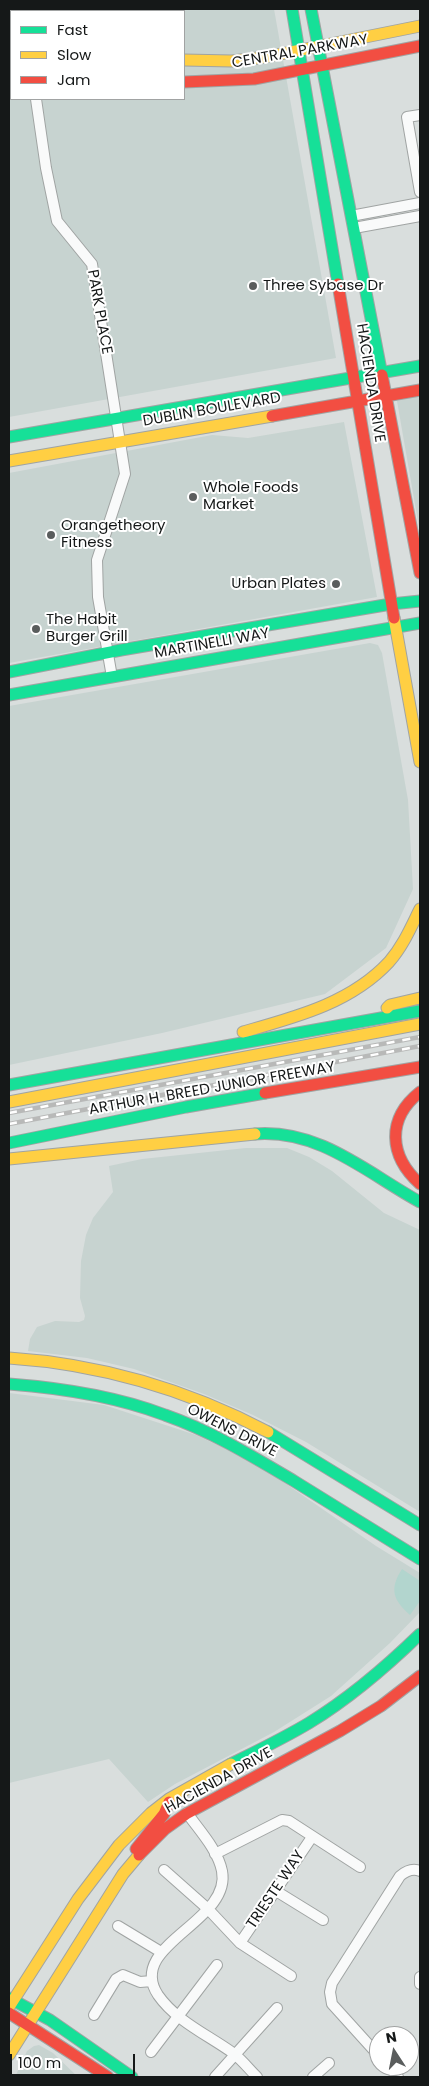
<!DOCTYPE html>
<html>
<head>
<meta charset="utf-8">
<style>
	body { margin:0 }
	#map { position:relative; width:429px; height:2086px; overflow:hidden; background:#d9dedd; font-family:Poppins,sans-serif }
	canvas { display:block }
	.frame { position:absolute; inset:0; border:10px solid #151818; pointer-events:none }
	.legend { position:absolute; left:10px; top:10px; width:175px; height:90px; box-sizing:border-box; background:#fff; border:1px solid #a1a3a3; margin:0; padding:6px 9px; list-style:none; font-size:15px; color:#151818 }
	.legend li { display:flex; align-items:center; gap:10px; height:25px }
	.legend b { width:25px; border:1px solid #a1a3a3 }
	.north { position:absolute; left:369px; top:2026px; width:50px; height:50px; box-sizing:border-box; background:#fff; border:1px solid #a1a3a3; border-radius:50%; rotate:349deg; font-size:14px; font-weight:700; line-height:20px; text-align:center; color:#151818 }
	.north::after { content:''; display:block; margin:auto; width:18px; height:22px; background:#5a5d5d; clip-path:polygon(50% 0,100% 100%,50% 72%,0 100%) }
	.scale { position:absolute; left:10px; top:2054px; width:125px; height:22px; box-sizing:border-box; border:2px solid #151818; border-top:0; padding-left:6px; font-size:15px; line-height:18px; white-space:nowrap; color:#151818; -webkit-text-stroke:4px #fff; paint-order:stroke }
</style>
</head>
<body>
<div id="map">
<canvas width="429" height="2086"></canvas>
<div class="frame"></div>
<ul class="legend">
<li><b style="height:6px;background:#16e098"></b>Fast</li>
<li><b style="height:6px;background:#ffcf43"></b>Slow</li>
<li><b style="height:6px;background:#f24e42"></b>Jam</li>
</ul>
<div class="north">N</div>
<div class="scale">100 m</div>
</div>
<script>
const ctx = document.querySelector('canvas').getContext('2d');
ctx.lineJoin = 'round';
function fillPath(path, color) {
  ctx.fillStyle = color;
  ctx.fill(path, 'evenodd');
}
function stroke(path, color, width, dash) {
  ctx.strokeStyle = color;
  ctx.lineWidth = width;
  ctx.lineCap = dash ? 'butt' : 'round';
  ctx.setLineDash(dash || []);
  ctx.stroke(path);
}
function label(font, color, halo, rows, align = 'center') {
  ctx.font = font + ' Poppins,sans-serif';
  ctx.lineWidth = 4;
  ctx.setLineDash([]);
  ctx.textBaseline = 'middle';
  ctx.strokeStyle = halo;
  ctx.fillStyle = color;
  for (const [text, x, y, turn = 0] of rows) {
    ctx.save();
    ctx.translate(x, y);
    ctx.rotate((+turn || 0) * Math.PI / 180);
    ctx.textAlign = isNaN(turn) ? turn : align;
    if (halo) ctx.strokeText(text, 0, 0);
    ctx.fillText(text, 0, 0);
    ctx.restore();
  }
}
fillPath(new Path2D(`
	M9,9H274L336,358L9,417ZM11,11H184V99H11Z
	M420,396V533L397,401Z
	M344,422L377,597L9,663V473L212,435L248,438Z
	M370,643L378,645L382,653L408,800L413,889L386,948L325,994L162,1033L9,1065V706Z
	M246,1148H287L309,1157L332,1171L384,1213L420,1230V1512L306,1442L253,1415L204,1394L134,1369L87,1358L28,1351L30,1339L37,1327L55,1321L79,1322L84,1320L85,1316L80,1298L81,1261L86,1235L93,1218L113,1192L109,1166L142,1159Z
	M9,1393L104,1405L196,1435L241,1456L279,1479L376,1546L420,1573V1612L390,1643L331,1696L274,1732L175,1784L148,1802L109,1759L9,1783Z
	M39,2045L53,2053L78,2077H15L27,2051L34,2046Z`), '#c7d3d0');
fillPath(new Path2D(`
	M402,1569L420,1581V1601L410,1615C393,1600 389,1589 402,1569Z`), '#b2d5ce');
const street = new Path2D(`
	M36,99L46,168L57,221L92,264L125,474L97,560L98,597L112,677
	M420,115L407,117L420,192
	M351,216L420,203
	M354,228L420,216
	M187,1813C199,1830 218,1850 222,1871C232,1922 125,1945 158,1995C176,2021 208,2035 233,2053C242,2060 249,2069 257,2077
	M215,1854L282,1820L289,1821L360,1867
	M164,1870L208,1909L240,1943L291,1976
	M276,1891L323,1920
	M118,1926L161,1952
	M240,1943L312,1837
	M420,1977V1984
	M94,2015L116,1979L123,1975L140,1982L152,1981
	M151,2052L217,1965
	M379,2056L332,2004L330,1992L332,1983L400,1876C406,1871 413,1868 420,1871
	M388,2066L398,2077
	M215,2077L277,2008
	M313,2077L329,2063`);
const fast = new Path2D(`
	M292,9L338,284
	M311,9L382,375
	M9,437L420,366
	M9,672L121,650L391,604L420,601
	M9,695L420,623
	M9,1085L420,1011
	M255,1134C320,1129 367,1173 420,1202
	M9,1143L186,1107L265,1093
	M9,1384C62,1388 115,1396 165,1415C211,1431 252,1456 294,1481C336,1507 378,1533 420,1559
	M268,1432L420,1525
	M231,1764C257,1751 284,1738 309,1723C350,1698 386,1667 420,1634
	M9,1998L50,2020L132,2077`);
const slow = new Path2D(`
	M9,56H11
	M184,60L232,61L266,57L420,26
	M9,78H11
	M9,461L272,416
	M394,618L420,762
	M387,1008L390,1005L420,998
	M243,1032C296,1017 351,1003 389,962C403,946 411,927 420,909
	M9,1102L420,1024
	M9,1159L255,1134
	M9,1358C101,1364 186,1389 268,1432
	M9,2007L78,1899L119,1845L151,1813L169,1799L231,1764
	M9,2055L123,1874L139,1855`);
const jam = new Path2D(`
	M184,82L254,79L420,46
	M338,284L394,618
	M382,375L420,573
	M272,416L420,390
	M420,1092C386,1119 389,1156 420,1184
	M265,1093L420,1067
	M136,1849L164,1814L169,1802
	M139,1855L165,1829L186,1814L340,1731L381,1706L420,1676
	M9,2013L108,2077`);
stroke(street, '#a0a4a3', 12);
stroke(fast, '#a0a4a3', 13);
stroke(slow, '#a0a4a3', 13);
stroke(jam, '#a0a4a3', 13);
stroke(street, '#f9fafa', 10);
stroke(fast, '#16e098', 11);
stroke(slow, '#ffcf43', 11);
stroke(jam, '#f24e42', 11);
const rail = new Path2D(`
	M9,1113L420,1037
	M9,1124L420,1046`);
stroke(rail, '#b8b9b8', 4.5);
stroke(rail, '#fff', 2.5, [8]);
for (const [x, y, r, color] of [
	[253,286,5,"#5a5d5d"],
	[193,497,5,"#5a5d5d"],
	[51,535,5,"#5a5d5d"],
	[336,584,5,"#5a5d5d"],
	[36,629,5,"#5a5d5d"]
]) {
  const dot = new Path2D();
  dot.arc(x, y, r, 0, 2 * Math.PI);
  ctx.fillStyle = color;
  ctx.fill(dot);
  stroke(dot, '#fff', 2);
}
label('15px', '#151818', '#fff', [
	["CENTRAL PARKWAY",300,52,-10],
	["PARK PLACE",99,312,80],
	["HACIENDA DRIVE",370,383,81],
	["DUBLIN BOULEVARD",212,410,-10],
	["MARTINELLI WAY",212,644,-10],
	["ARTHUR H. BREED JUNIOR FREEWAY",212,1089,-10],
	["OWENS DRIVE",232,1431,27],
	["HACIENDA DRIVE",219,1781,-29],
	["TRIESTE WAY",276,1890,-56]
]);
label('15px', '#151818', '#fff', [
	["Three Sybase Dr",263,286],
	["Whole Foods",203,488],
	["Market",203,505],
	["Orangetheory",61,526],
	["Fitness",61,543],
	["Urban Plates",326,584,"right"],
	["The Habit",46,620],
	["Burger Grill",46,637]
], 'left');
</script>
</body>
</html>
